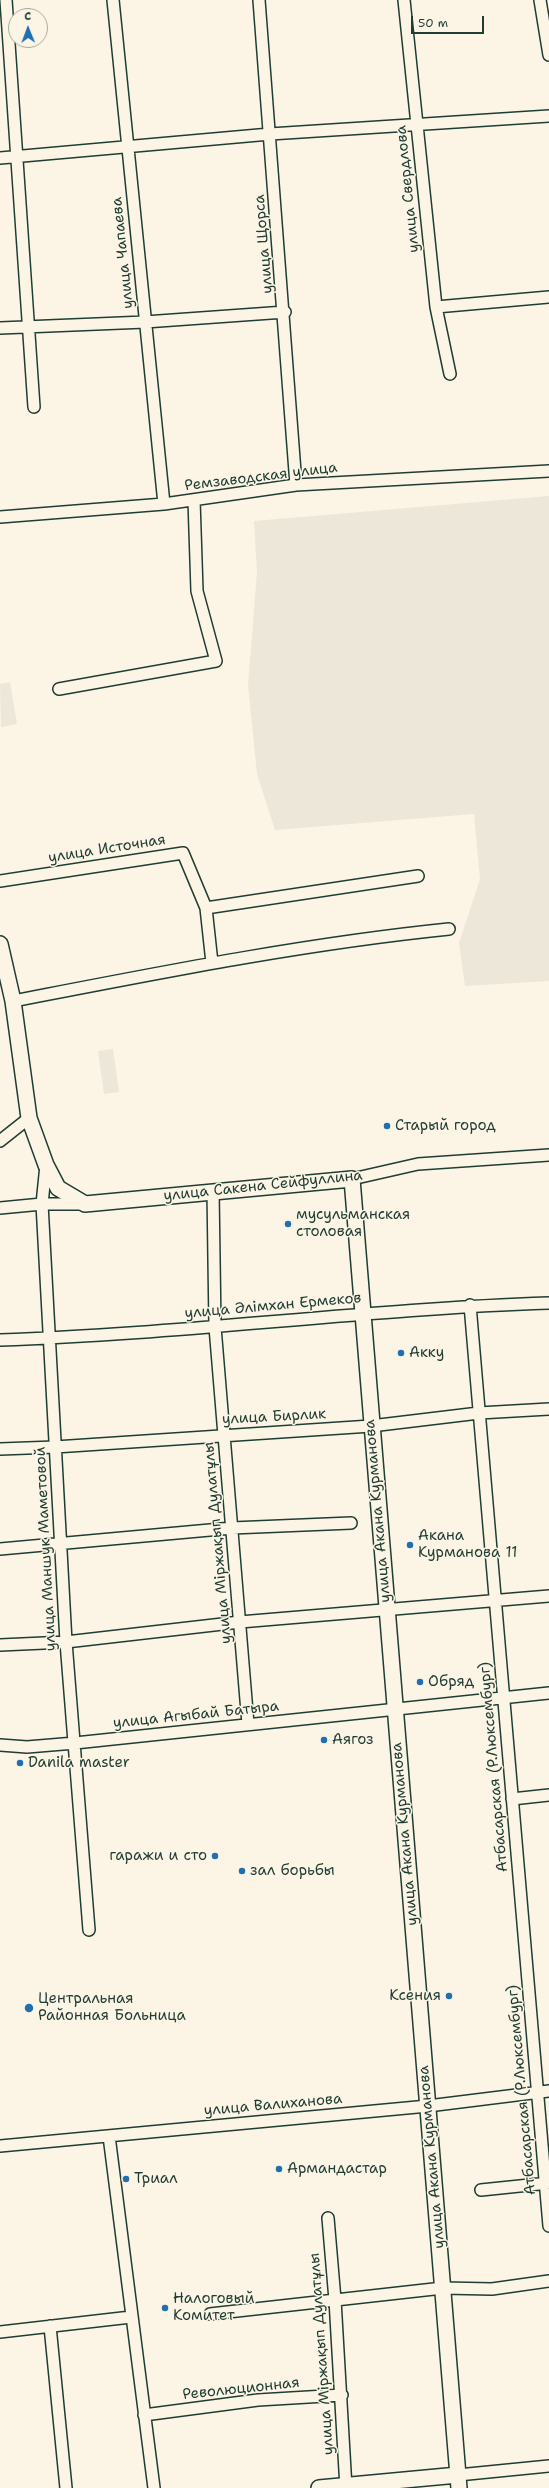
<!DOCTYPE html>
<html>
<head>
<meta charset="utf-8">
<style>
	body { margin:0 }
	#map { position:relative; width:549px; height:2488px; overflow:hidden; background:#fcf5e5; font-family:"Shantell Sans",sans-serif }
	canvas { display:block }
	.north { position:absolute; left:8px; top:8px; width:40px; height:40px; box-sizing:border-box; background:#fcf5e5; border:1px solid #a4ab9e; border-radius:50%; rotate:359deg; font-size:11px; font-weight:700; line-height:16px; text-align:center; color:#1f3d34 }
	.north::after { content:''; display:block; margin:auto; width:14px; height:18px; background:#1f6fb2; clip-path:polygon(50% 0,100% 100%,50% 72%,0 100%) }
	.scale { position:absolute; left:411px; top:16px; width:73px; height:18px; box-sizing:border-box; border:2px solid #1f3d34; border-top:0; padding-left:5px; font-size:12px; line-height:14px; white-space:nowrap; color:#1f3d34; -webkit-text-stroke:3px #fcf5e5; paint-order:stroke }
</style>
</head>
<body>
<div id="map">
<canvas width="549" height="2488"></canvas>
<div class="north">С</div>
<div class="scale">50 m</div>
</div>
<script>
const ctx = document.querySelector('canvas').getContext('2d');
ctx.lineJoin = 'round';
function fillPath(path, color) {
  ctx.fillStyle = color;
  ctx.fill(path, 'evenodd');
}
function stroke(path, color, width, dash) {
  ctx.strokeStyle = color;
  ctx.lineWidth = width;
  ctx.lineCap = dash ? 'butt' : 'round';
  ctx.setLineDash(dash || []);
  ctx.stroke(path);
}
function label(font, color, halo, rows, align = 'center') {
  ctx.font = font + ' "Shantell Sans",sans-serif';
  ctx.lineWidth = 3;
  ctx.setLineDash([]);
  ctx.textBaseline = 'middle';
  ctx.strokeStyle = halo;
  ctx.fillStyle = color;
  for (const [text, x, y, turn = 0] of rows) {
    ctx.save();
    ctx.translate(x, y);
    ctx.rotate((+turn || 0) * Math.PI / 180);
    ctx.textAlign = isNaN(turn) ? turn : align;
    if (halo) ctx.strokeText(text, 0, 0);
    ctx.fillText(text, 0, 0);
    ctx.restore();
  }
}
fillPath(new Path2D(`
	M549,496V981L465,986L459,943L480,879L474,814L275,830L257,774L248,685L257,572L254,521Z
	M10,682L17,724L1,727L0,684Z
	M113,1049L119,1092L104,1094L98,1051Z`), '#ece7d8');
const street = new Path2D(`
	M6,0L34,407
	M113,0L164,504
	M259,0L296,485
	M404,0L436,307L450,374
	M540,0L549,55
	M0,158L270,134L549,116
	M436,307L549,297
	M0,328L145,322L285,312
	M0,517L164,504L296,485L549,471
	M59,689L216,661L197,591L194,500
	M0,881L183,853L206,908L212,963
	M206,908L418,876
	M13,1001C158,973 302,944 449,929
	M0,1141L29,1118
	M46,1165L42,1204L66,1642L89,1930
	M352,1179L418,1164L549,1155
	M213,1191L215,1327L248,1724
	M0,1208L42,1204H84
	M470,1305L549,2226
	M0,1340C183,1334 366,1309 549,1303
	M0,1449L55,1447L371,1426L479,1413L549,1409
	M0,1549L232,1528L351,1523
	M0,1645L66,1642L240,1622L549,1596
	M0,1745L27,1747L75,1743L549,1693
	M512,1799L549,1795
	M109,2136L154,2488
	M0,2146L428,2106L549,2091
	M481,2190L549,2183
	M328,2218L335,2300L346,2488
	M210,2314L443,2288L492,2289L549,2281
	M50,2326L66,2488
	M0,2332L131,2317
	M144,2415L258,2400L342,2395
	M458,2475L549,2466`);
const secondary = new Path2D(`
	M0,944L13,1001L29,1118L46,1165L58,1188L85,1204L352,1179L459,2488
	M319,2488L458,2475`);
stroke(street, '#1f3d34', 14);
stroke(secondary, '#1f3d34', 18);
stroke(street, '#fcf5e5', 11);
stroke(secondary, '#fcf5e5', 15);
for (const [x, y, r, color] of [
	[387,1126,4,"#1f6fb2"],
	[288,1224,4,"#1f6fb2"],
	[401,1353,4,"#1f6fb2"],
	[410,1545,4,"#1f6fb2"],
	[420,1682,4,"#1f6fb2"],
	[324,1740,4,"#1f6fb2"],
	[20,1763,4,"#1f6fb2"],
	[215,1856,4,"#1f6fb2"],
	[242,1871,4,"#1f6fb2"],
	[449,1996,4,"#1f6fb2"],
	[29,2008,5,"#1f6fb2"],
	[279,2169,4,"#1f6fb2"],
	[126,2179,4,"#1f6fb2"],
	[165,2308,4,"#1f6fb2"]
]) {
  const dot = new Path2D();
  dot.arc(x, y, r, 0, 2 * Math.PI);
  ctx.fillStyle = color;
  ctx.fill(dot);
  stroke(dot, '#fcf5e5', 1.5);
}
label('15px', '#1f3d34', '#fcf5e5', [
	["улица Свердлова",408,189,-96],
	["улица Щорса",264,244,-95],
	["улица Чапаева",123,253,-96],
	["Ремзаводская улица",261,477,-7],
	["улица Источная",107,849,-9],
	["улица Сакена Сейфуллина",263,1186,-6],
	["улица Әлімхан Ермеков",273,1306,-5],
	["улица Бирлик",274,1417,-3],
	["улица Акана Курманова",378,1511,-95],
	["улица Міржақып Дулатұлы",218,1543,-95],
	["улица Маншук Маметовой",46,1549,-93],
	["улица Агыбай Батыра",196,1715,-6],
	["Атбасарская (Р.Люксембург)",494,1767,-95],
	["улица Акана Курманова",405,1834,-95],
	["Атбасарская (Р.Люксембург)",522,2090,-95],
	["улица Валиханова",273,2105,-5],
	["улица Акана Курманова",432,2157,-95],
	["улица Міржақып Дулатұлы",322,2354,-94],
	["Революционная",241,2389,-6]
]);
label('15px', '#1f3d34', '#fcf5e5', [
	["Старый город",395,1126],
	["мусульманская",296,1215],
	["столовая",296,1232],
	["Акку",409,1353],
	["Акана",418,1536],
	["Курманова 11",418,1553],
	["Обряд",428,1682],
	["Аягоз",332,1740],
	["Danila master",28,1763],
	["гаражи и сто",207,1856,"right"],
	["зал борьбы",250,1871],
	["Ксения",441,1996,"right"],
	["Центральная",38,1999],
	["Районная Больница",38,2016],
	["Армандастар",287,2169],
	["Триал",134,2179],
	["Налоговый",173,2299],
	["Комитет",173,2316]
], 'left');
</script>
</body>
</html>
